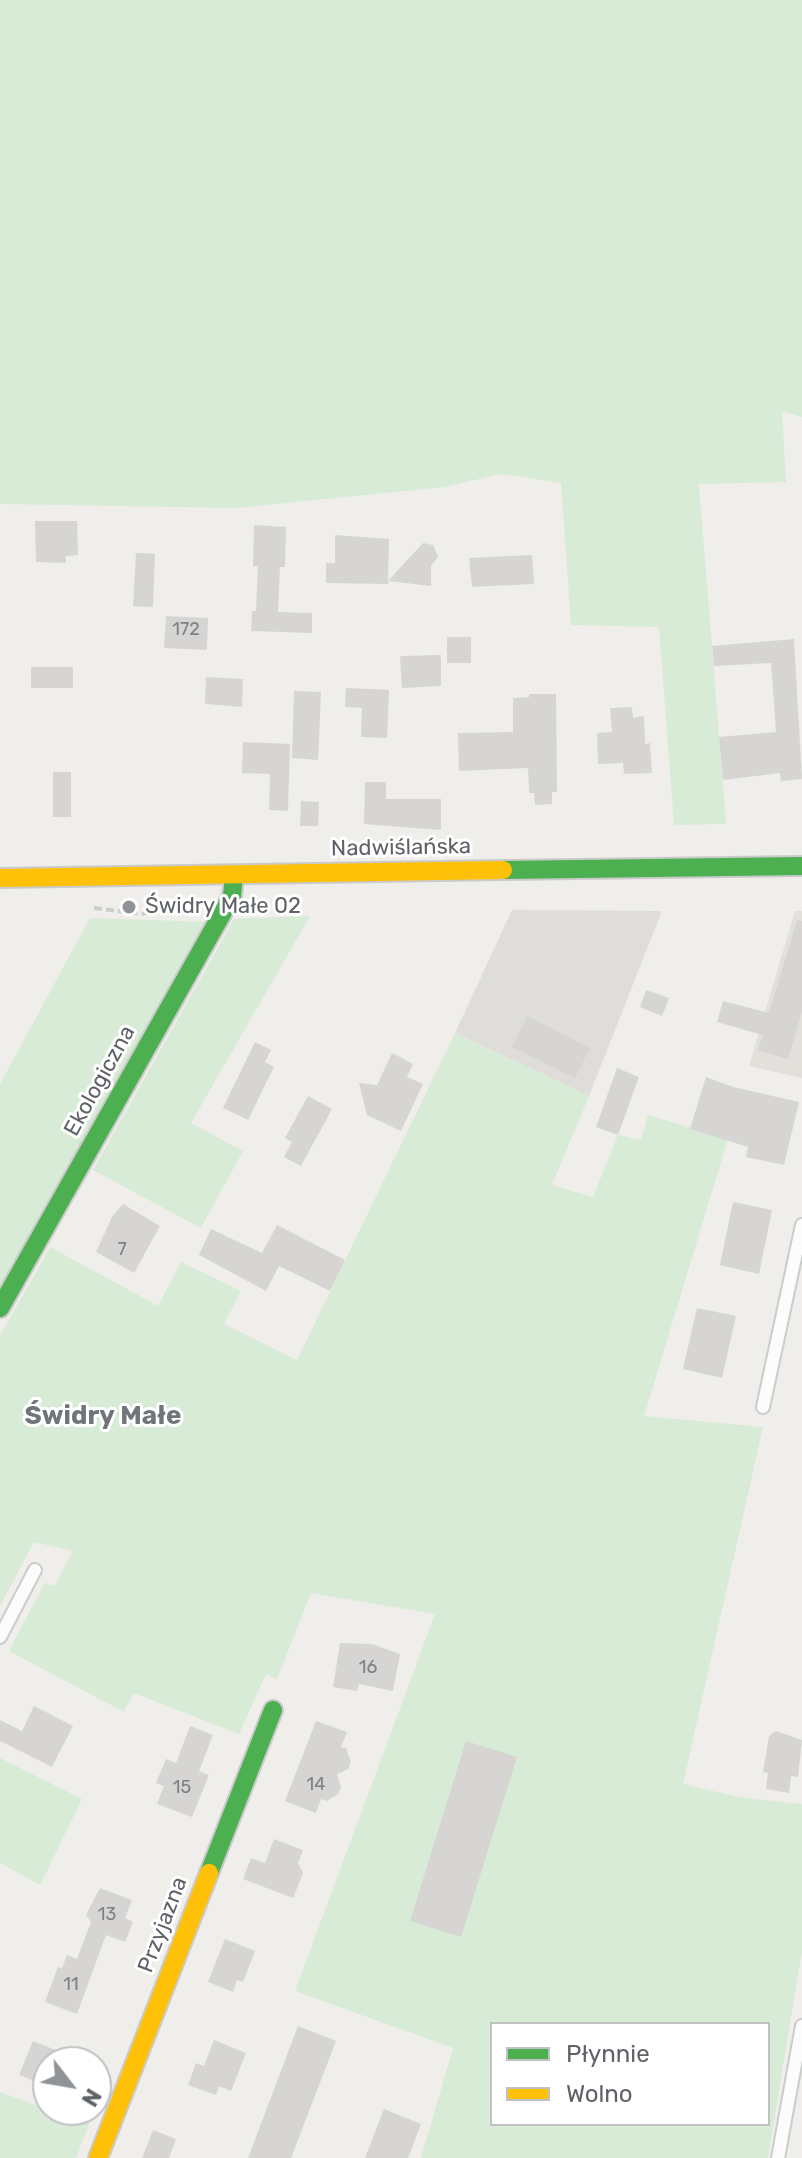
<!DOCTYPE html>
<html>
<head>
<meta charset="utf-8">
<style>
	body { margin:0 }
	#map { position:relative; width:802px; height:2158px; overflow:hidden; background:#efeeea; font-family:Rubik,sans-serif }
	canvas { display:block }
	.legend { position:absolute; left:490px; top:2022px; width:280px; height:104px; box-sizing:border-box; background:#fff; border:2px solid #bfc1c3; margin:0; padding:10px 14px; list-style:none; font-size:24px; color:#5f6368 }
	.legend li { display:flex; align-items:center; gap:16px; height:40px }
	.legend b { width:40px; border:2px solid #bfc1c3 }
	.north { position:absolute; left:32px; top:2046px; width:80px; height:80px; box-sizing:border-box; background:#fff; border:2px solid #bfc1c3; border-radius:50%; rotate:121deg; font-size:22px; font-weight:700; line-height:32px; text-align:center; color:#5f6368 }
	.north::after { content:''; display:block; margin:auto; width:28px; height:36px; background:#919496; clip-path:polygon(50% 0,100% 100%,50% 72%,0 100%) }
</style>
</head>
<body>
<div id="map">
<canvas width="802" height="2158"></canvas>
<ul class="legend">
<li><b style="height:10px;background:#4caf50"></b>Płynnie</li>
<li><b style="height:10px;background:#ffc107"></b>Wolno</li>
</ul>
<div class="north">N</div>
</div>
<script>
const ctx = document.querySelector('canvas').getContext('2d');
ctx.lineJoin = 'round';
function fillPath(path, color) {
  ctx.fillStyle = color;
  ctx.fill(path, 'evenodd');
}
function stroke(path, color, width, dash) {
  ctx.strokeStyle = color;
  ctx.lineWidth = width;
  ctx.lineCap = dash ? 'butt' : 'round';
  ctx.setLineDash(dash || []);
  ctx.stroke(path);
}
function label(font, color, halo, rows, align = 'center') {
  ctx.font = font + ' Rubik,sans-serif';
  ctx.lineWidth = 6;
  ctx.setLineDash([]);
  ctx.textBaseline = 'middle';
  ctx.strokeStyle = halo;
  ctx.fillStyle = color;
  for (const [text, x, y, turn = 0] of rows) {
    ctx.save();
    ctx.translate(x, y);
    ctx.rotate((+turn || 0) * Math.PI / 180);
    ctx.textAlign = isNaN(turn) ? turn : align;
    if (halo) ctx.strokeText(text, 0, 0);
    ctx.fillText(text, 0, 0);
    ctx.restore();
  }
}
fillPath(new Path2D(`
	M512,910L662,911L589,1096L455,1033Z`), '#dfddda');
fillPath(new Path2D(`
	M795,911H802V1078L749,1066Z`), '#e2e0da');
fillPath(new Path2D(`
	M0,0H802V417L782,411L786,482L699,484L726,824L674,825L659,627L571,625L561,483L501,474L444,487L236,508L0,504Z
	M310,916L191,1123L243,1151L201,1228L93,1170L234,919Z
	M90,918L208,922L0,1292V1084Z
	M455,1033L589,1096L552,1185L593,1197L618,1135L641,1140L648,1115L728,1139L644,1416L763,1427L683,1784L739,1797L802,1804V1950L768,2158H421L453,2048L295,1991L435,1614L311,1593L277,1679L266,1674L239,1734L134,1693L124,1712L9,1651L44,1584L54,1586L73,1551L34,1542L0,1606V1336L50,1247L158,1306L181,1262L241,1291L224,1324L297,1360ZM492,2024H768V2124H492Z
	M0,1758L82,1799L40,1885L0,1863Z
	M0,2092L89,2124L76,2158H0Z`), '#d8ebd6');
fillPath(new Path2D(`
	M35,521H77L78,555L66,556V563L36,562Z
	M254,525L286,527L285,567H280L278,612L312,613V633L251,631L252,611H256L258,566H253Z
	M335,535L389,539L388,584L326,583V563H335Z
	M423,543L433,545L438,557L431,566V586L388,581Z
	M136,553L155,554L153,607L133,606Z
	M532,555L534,584L472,587L469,558Z
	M166,616L208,618L207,650L164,648Z
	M447,637H471V663H447Z
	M794,639L802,779L781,781L780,773L723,780L719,737L776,732L771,663L714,666L712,646Z
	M441,655V686L402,688L400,656Z
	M31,667H73V688H31Z
	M206,677L243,679L242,707L205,704Z
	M346,688L389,690L387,738L361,737L362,708L345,707Z
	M294,691L321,692L318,760L292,758Z
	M529,694H556L557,792H552V804L535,805L534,793H529L528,768L459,771L458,733L513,732V698L529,697Z
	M632,707L633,718L644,716L645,744L650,743L652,773L624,774L623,763L598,764L597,733L612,732L610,708Z
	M243,742L290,744L288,811L269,810L270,774L242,773Z
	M53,772H71V817H53Z
	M365,782H386V799H441V830L364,824Z
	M301,801L319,802L318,826H300Z
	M797,920L802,921V1012L788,1059L758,1050L763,1035L717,1022L723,1001L769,1013Z
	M646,990L669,998L662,1016L640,1007Z
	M527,1016L590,1048L575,1078L512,1047Z
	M255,1042L271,1050L265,1062L274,1067L248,1120L223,1108Z
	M392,1053L413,1064L407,1077L423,1084L401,1131L367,1115L359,1083L377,1085Z
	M617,1068L639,1077L618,1135L596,1127Z
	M706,1077L733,1087L799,1102L784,1165L746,1157L748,1147L690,1129Z
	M308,1096L332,1109L301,1166L284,1157L292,1142L285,1138Z
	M733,1202L772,1210L759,1274L720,1265Z
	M123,1204L160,1226L134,1273L96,1252L113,1215Z
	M277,1225L345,1260L330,1291L279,1266L266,1291L199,1255L211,1229L262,1253Z
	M697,1308L736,1316L722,1378L683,1369Z
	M340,1643L372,1644L400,1654L393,1691L359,1684L357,1691L333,1687Z
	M34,1706L73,1726L52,1767L0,1741V1720L22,1731Z
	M316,1721L347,1732L341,1747L346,1748L351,1762L348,1769L337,1774L341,1787L338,1794L327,1801L321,1799L316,1813L285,1801Z
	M190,1726L213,1735L199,1771L209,1775L192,1817L157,1804L164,1786L156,1783L166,1759L176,1763Z
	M776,1731L802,1740L798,1777L791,1776L789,1793L766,1789L768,1773L763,1772L769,1736Z
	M466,1741L517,1757L461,1937L410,1921Z
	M274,1839L303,1850L298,1863L303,1873L293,1898L243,1879L251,1858L265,1863Z
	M100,1888L132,1900L125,1918L133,1922L125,1942L106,1935L77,2014L45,2002L58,1967L62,1968L67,1955L77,1959L91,1922L86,1915Z
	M225,1939L255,1951L243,1982L237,1980L233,1992L208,1982Z
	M298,2026L336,2041L291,2158H248Z
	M214,2040L246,2053L231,2091L219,2086L216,2095L188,2085L196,2063L204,2066Z
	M33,2041L83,2061L82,2062H48V2086L19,2075Z
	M384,2109L421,2124L408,2158H365Z
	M153,2130L176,2139L169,2158H142Z`), '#d6d5d3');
const lane = new Path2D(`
	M763,1407L802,1225
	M0,1637L35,1570
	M778,2158L802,2026`);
const fast = new Path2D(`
	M503,870L802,866
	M0,1308L232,896L234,875
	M209,1873L273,1710`);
const slow = new Path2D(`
	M0,878L503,870
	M98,2158L209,1873`);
stroke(lane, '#cbcccc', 16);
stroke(fast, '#cacacb', 22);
stroke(slow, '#cacacb', 22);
stroke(new Path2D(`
	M94,908L142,914L167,907`), '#cacfcc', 4, [8, 4]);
stroke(lane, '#fdfcfc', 12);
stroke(fast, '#4caf50', 18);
stroke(slow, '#ffc107', 18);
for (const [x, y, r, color] of [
	[129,907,8,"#919496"]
]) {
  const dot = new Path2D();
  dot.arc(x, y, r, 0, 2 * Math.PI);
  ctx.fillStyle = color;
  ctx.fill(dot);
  stroke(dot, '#fff', 3);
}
label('18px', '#7e8184', null, [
	["172",186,630],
	["7",122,1250],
	["16",368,1668],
	["14",316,1785],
	["15",182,1788],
	["13",107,1915],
	["11",71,1985]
]);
label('22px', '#5f6368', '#fff', [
	["Nadwiślańska",401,848,-1],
	["Ekologiczna",100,1081,-61],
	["Przyjazna",163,1925,-69]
]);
label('22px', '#5f6368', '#fff', [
	["Świdry Małe 02",145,907]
], 'left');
label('bold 26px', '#70757a', '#fff', [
	["Świdry Małe",103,1416]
]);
</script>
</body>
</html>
